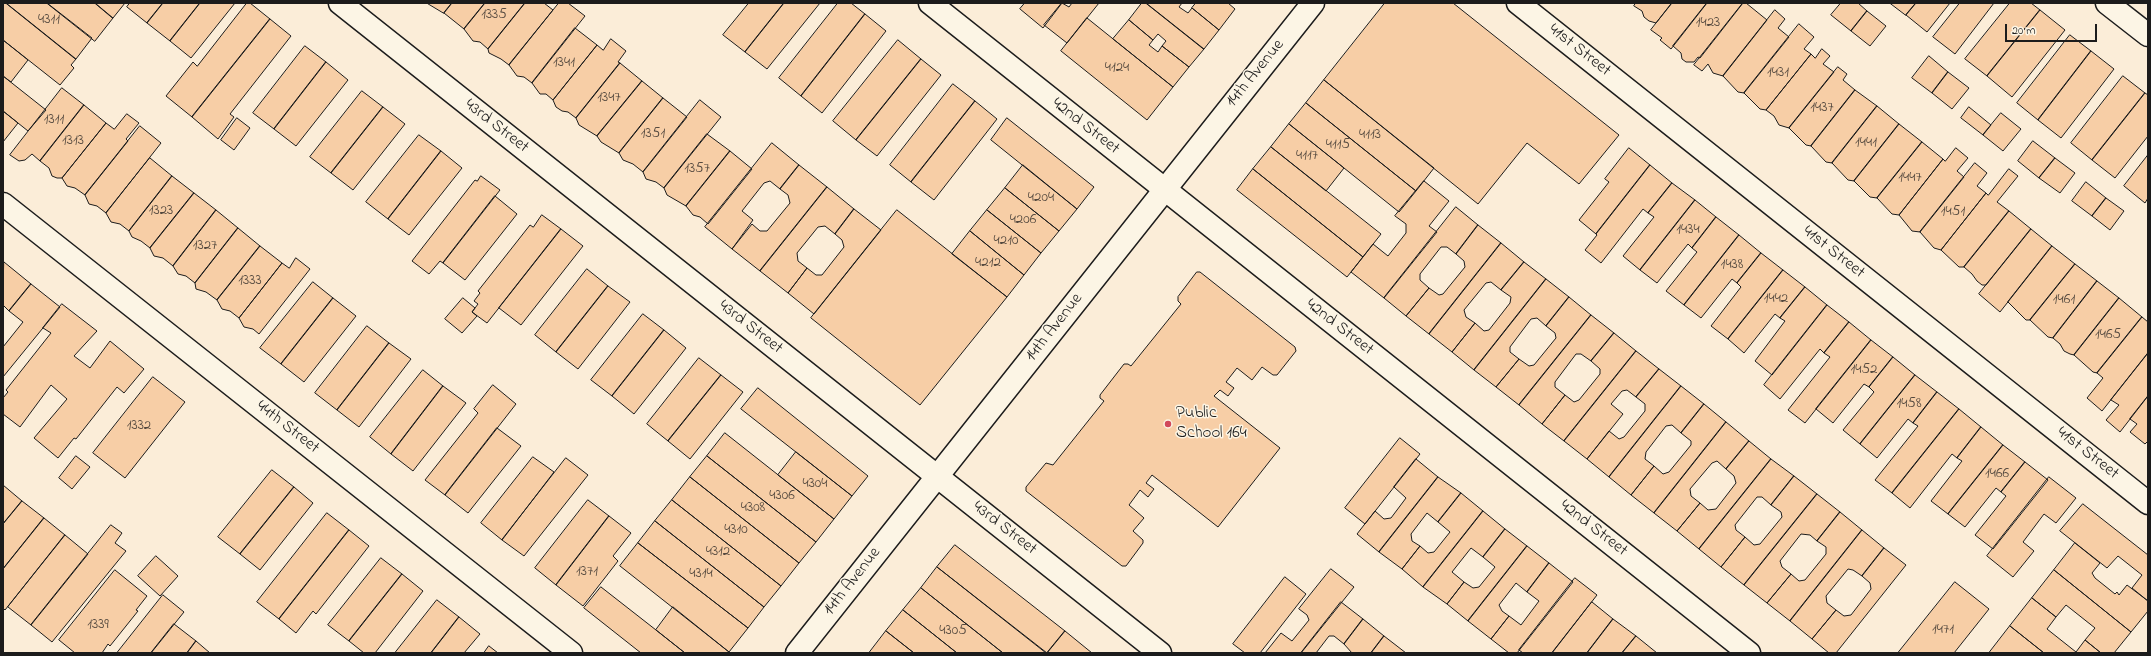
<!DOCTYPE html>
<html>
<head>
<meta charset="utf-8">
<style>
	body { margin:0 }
	#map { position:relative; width:2151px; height:656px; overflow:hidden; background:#fbedd8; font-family:"Indie Flower",sans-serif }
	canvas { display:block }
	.frame { position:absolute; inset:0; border:4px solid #1c1c1c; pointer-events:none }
	.scale { position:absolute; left:2005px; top:24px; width:92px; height:18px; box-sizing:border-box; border:2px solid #1c1c1c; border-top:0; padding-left:5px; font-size:12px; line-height:14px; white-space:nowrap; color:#1c1c1c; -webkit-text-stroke:3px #fcf5e5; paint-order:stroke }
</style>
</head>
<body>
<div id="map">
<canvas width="2151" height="656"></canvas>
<div class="frame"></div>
<div class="scale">20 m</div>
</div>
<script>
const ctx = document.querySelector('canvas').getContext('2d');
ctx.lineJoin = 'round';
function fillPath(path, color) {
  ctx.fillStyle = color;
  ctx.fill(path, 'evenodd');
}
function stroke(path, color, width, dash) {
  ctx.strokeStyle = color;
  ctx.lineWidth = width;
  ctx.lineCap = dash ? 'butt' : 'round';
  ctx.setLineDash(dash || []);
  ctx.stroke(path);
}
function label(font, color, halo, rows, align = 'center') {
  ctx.font = font + ' "Indie Flower",sans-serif';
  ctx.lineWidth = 3;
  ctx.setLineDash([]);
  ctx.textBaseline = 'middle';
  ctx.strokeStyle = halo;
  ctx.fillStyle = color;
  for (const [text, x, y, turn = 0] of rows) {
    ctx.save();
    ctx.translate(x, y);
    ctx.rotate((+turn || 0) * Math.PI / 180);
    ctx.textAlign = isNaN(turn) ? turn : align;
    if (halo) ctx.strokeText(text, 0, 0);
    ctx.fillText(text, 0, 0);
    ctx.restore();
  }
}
const building = new Path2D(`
	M3,3H6L76,59L71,65L74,68L60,85L3,40Z
	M6,3H47L92,38L76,59Z
	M47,3H95L113,18L95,41Z
	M95,3H125L113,18Z
	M130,3H163L147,23L127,7Z
	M163,3H200L170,41L147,23Z
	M200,3H235L191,58L170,41Z
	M247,3H250L270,19L192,117L166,96L193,62L197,66Z
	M427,3H452L444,13Z
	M452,3H485L464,29L444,13Z
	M485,3H525L488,49L480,42L473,41L464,29Z
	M525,3H544L553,10L509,65L501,59L489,53L488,49Z
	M559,3H568L585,16L532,83L524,77L517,76L509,65Z
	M749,3H784L745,52L723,35Z
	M784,3H820L767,69L745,52Z
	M838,3H851L865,14L801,96L779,78Z
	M1025,3H1062L1043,28L1020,9Z
	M1062,3L1069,7L1072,3H1099L1067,43L1044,25Z
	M1142,3H1146L1204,49L1189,67L1162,46L1166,41L1158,34L1153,40L1129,20Z
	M1146,3H1182L1179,7L1188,13L1192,8L1219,30L1204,49Z
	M1196,3H1228L1235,9L1219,30L1192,8Z
	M1385,3H1453L1619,135L1579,184L1527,143L1478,204L1324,80Z
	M1636,3H1672L1656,23L1649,21L1644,17L1642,11L1634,6Z
	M1672,3H1707L1671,49L1660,40L1662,38L1651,30Z
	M1707,3H1743L1700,58L1698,57L1694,62H1686L1682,59L1681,53L1673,46Z
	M1743,3H1746L1767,20L1723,76L1713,73L1708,64L1702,71L1694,65Z
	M1841,3H1858L1867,11L1851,31L1831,15Z
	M1890,3H1916L1906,15Z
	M1916,3H1950L1927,32L1906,15Z
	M1960,3H1994L1955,54L1933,37Z
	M2010,3H2031L2040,10L1987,76L1965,59Z
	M1775,10L1785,19L1778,28L1789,37L1744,93L1738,92L1723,76Z
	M2040,10L2065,30L2012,97L1987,76Z
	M1867,11L1886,26L1870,46L1851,31Z
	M865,14L886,31L822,113L801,96Z
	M1087,18L1173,87L1147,120L1061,51Z
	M270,19L291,36L230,114L234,117L218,139L192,117Z
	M1129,20L1153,40L1149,45L1158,52L1162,46L1189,67L1173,87L1113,39Z
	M1799,24L1814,37L1804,49L1811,54L1766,110L1760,109L1744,93Z
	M575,28L597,45L553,100L546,94H540L532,83Z
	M2070,35L2091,51L2038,120L2017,103Z
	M611,39L626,51L618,62L620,63L576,118L568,112L562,111L556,107L553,100L597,45L603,50Z
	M3,40L28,60L11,82L3,76Z
	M898,40L921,59L856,140L833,121Z
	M305,46L326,62L274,129L253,113Z
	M1822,49L1830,56L1823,64L1834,72L1789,128L1779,125L1774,116L1766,110L1811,54L1815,58Z
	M2091,51L2114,69L2061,138L2038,120Z
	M1929,56L1948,72L1932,93L1912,78Z
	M921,59L941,75L877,156L856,140Z
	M326,62L348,80L296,146L274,129Z
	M620,63L642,81L597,136L579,125L576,118Z
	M1838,67L1847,74L1843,80L1855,90L1811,146L1806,145L1789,128Z
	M1948,72L1969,88L1952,109L1932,93Z
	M3,76L46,110L28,131L3,111Z
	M2123,76L2145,93L2092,160L2071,143Z
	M1324,80L1434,168L1416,191L1306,103Z
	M642,81L663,98L619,153L601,142L597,136Z
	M953,84L975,101L911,182L890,165Z
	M62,88L84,105L40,161L32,154L25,160L19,161L10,155Z
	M1855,90L1877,106L1832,163L1826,162L1811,146Z
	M362,91L383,107L331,173L310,157Z
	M2145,93L2148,95V136L2115,178L2092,160Z
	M663,98L687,117L643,172L633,164L623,160L619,153Z
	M700,100L721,117L664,188L656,182L646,179L643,172Z
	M975,101L997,119L934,200L911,182Z
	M1306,103L1416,191L1399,212L1289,124Z
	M84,105L106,123L62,178H57L52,176L49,168L40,161Z
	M1877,106L1899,124L1854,181L1848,180L1832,163Z
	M383,107L405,124L353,190L331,173Z
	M1969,107L1991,125L1983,135L1961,118Z
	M3,111L18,123L3,142Z
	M2001,113L2021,129L2003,151L1983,135Z
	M127,114L139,123L126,139L128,141L85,195L75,188L67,186L62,178L106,123L114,129Z
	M237,118L250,128L234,150L221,140Z
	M1007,118L1094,187L1077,209L991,140Z
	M1289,124L1344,168L1326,191L1271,147Z
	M1899,124L1922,142L1877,198L1870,197L1854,181Z
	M140,126L161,143L106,213L97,206L89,204L85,195Z
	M707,134L730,151L686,206L667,195L664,188Z
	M419,135L441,151L388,219L366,202Z
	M2033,141L2055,158L2039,178L2018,161Z
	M1922,142L1943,159L1899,215L1892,214L1877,198Z
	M772,143L799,165L780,189L770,181L764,183L742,211L753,220L732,249L705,227Z
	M1271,147L1381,234L1363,257L1253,169Z
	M1629,148L1650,165L1596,234L1579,220L1609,182L1605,179Z
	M1956,148L1968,158L1957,171L1964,177L1920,232L1912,231L1899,215L1943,159L1945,161Z
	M441,151L462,168L409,235L388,219Z
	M730,151L752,169L708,224L700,217L693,215L686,206Z
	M2148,155V198L2145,203L2124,186Z
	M150,158L172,176L129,231L120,224L111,222L106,213Z
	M2055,158L2075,173L2060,193L2039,178Z
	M1975,163L1987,173L1977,186L1986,193L1941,250L1934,248L1920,232Z
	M799,165L827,187L760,271L732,249L752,224L760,231H767L790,203L788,195L780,189Z
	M1023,165L1077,209L1059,231L1005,188Z
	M1650,165L1672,183L1648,213L1643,209L1601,263L1585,250L1597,235L1596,234Z
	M1253,169L1363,257L1347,277L1237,190Z
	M2009,169L2018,176L1997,202L2009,211L1964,267H1959L1941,250L1986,193L1988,195Z
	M172,176L194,193L150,248L141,241L132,237L129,231Z
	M481,176L500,190L443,263L440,261L429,274L412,261L475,180L477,181Z
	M1424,181L1449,201L1429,226L1437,232L1384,298L1351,272L1373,244L1388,256L1406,233V224L1395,216Z
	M2086,182L2106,198L2092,216L2072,201Z
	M1672,183L1695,200L1640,270L1623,256L1654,217L1648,213Z
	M827,187L854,209L835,234L825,226L818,227L797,253L798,261L807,268L788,293L760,271Z
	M1005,188L1059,231L1041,253L987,210Z
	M194,193L216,210L173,266L163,258L154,256L150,248Z
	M495,196L517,214L465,280L443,263Z
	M2106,198L2124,211L2110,230L2092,216Z
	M1695,200L1716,217L1692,248L1688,244L1657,283L1640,270Z
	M1456,207L1478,225L1456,254L1447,247H1441L1420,274V280L1429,288L1406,316L1384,298Z
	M854,209L881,230L814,314L788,293L807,268L816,275H822L844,247L842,240L835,234Z
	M216,210L238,228L195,283L186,276L178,274L173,266Z
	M897,210L1007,297L920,405L811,318Z
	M987,210L1041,253L1024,275L970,231Z
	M2009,211L2031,229L1986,285H1982L1977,281L1972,274L1964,267Z
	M542,215L561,229L487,323L472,312L478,304L474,301L480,293L478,291L530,225L533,227Z
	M1716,217L1739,235L1684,305L1666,291L1697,252L1692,248Z
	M1478,225L1501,243L1429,334L1406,316L1429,288L1439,295L1443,294L1465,267L1464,261L1456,254Z
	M238,228L260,246L217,300L206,292L196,289L195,283Z
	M561,229L583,246L521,325L499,308Z
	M2031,229L2052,246L2000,312L1979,294Z
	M970,231L1024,275L1007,297L952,254Z
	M1739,235L1761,253L1737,283L1732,279L1701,318L1684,305Z
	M1501,243L1524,262L1501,290L1491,282L1486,283L1464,310L1466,317L1475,323L1452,352L1429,334Z
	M260,246L282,263L239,318L230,311L222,309L217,300Z
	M2052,246L2075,264L2030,320H2026L2008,302Z
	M1761,253L1783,270L1728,339L1711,326L1741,287L1737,283Z
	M296,258L310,269L259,334L253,329L244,327L239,318L282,263L289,268Z
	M4,262L31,284L9,311L3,305Z
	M1524,262L1546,279L1474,370L1452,352L1475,323L1484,331L1489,330L1510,303L1511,297L1501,290Z
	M2075,264L2097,281L2053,338L2048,337L2030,320Z
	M587,269L608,286L556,352L535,335Z
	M1783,270L1805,287L1780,318L1775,314L1744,353L1728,339Z
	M1197,272H1200L1295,347L1296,351L1277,375H1273L1262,367L1252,380L1237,368L1226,382L1234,388L1228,396L1220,390L1214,396L1280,448L1218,527L1152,475L1146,483L1154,489L1148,497L1140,490L1129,505L1144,518L1133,531L1143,540V543L1126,566H1122L1026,491V487L1046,463L1053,465L1104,401L1100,398V395L1124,364H1128L1131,366L1181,304L1178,301V297Z
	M1546,279L1569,297L1546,326L1537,318L1531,319L1510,347V352L1519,359L1496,387L1474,370Z
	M2097,281L2119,298L2074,355L2070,354L2064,351L2060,344L2053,338Z
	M313,282L333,298L281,364L260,348Z
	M31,284L60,307L3,377V347L23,322L9,311Z
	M608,286L630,302L578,369L556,352Z
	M1805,287L1827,305L1772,375L1755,361L1785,321L1780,318Z
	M1569,297L1591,315L1519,405L1496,387L1519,359L1529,366L1534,365L1556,338L1555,333L1546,326Z
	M333,298L356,316L304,382L281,364Z
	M463,298L475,308L472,312L477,316L462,333L445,319Z
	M2119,298L2142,317L2097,373L2093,372L2074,355Z
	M62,304L97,331L74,356L90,368L110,341L144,369L124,393L117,387L76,439L74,438L58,458L34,438L67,399L51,385L20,427L3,414V398L8,392L6,390L51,333L43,328Z
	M1827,305L1849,322L1824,353L1820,349L1780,399L1764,385Z
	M643,314L664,330L612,396L591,380Z
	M1591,315L1614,333L1591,361L1581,354H1576L1555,382V387L1565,395L1542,424L1519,405Z
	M2142,317L2148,322V353L2102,411L2087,398L2103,378L2097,373Z
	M1849,322L1871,340L1805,423L1788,410L1830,357L1824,353Z
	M367,326L389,343L337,410L315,393Z
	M664,330L686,348L634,414L612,396Z
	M1614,333L1636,351L1564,441L1542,424L1565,395L1574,402L1579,400L1600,374V369L1591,361Z
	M1871,340L1893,357L1869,387L1864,384L1833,423L1816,409Z
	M389,343L411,359L359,427L337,410Z
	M1636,351L1659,369L1636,397L1627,390L1622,391L1611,404L1623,414L1587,459L1564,441Z
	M2148,353V396L2120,432L2106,420L2119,405L2111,400Z
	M1893,357L1915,375L1860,444L1843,430L1874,392L1869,387Z
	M699,358L721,375L668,441L647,424Z
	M1659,369L1681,386L1609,477L1587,459L1609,431L1619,439L1624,437L1645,411V404L1636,397Z
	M423,370L443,386L391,454L370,437Z
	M721,375L743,392L690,459L668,441Z
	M1915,375L1937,392L1913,423L1908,419L1877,458L1860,444Z
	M153,377L185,402L125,478L93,453Z
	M493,385L516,404L445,495L425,480L478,413L474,409Z
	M443,386L466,403L413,471L391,454Z
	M1681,386L1704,404L1681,433L1672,425L1666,426L1646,452L1645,459L1654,466L1631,495L1609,477Z
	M758,388L868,476L852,496L741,409Z
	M1937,392L1959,409L1892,493L1875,480L1918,426L1913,423Z
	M2148,396V441L2145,444L2130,432L2137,424L2130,419Z
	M1704,404L1726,422L1654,513L1631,495L1654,466L1663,474L1669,472L1691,445V441L1681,433Z
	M1959,409L1981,427L1957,458L1952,454L1910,508L1892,493Z
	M1726,422L1749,441L1726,469L1717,461L1712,463L1690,489L1691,496L1700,503L1677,531L1654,513Z
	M1981,427L2003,445L1948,514L1931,501L1962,461L1957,458Z
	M497,428L521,446L468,513L445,495Z
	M725,433L834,519L816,542L707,456Z
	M1400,438L1420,454L1365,524L1345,508Z
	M1749,441L1771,459L1699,549L1677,531L1700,503L1708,510L1716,509L1736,483L1734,476L1726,469Z
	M2003,445L2025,462L2001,492L1996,488L1965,527L1948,514Z
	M796,452L852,496L834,519L778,475Z
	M76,456L90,467L72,489L59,478Z
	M707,456L816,542L799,563L690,477Z
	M533,457L554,472L502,540L481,523Z
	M566,458L588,475L524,556L502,540Z
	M1416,459L1438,477L1379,552L1357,534L1375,511L1384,519L1391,518L1406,498L1394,487Z
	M1771,459L1794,476L1771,505L1762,497H1757L1735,525L1736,530L1745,537L1721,567L1699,549Z
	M2025,462L2048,480L1993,549L1975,535L2006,496L2001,492Z
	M272,470L294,487L240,554L218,537Z
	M1794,476L1817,494L1744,585L1721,567L1745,537L1754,545L1760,544L1782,517L1781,512L1771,505Z
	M690,477L799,563L781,586L672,500Z
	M1438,477L1461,493L1438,522L1427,513L1411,534L1412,541L1420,546L1402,569L1379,552Z
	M2049,477L2076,498L2056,523L2044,514L2023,542L2034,551L2013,577L1987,556Z
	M3,485L22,501L3,524Z
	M294,487L313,503L260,570L240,554Z
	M1461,493L1483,511L1423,587L1402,569L1420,546L1428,553L1434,552L1450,532L1438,522Z
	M1817,494L1840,512L1817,541L1810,535L1801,534L1780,561L1782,567L1791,574L1767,603L1744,585Z
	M588,500L609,516L556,585L535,568Z
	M672,500L781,586L764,607L655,521Z
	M22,501L44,518L3,569V524Z
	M2083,504L2148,555V601L2132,588L2142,575L2118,556L2107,568L2060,531Z
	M1483,511L1505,529L1483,557L1471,548L1452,572L1464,582L1447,604L1423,587Z
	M1840,512L1862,530L1790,621L1767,603L1791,574L1799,581L1805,580L1826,554V547L1817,541Z
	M327,513L349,530L279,619L257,602Z
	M609,516L631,533L613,556L618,561L583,606L556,585Z
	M44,518L65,535L5,610L3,608V569Z
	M655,521L764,607L748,628L638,543Z
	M111,525L122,533L115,543L126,551L52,642L31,625Z
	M1505,529L1527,546L1468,621L1447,604L1464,582L1473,588L1479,587L1495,567L1483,557Z
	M349,530L369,546L316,614L313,611L296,633L279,619Z
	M1862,530L1884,548L1862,576L1853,570L1848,569L1826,596L1827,603L1836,610L1812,639L1790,621Z
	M65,535L88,554L31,625L8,607Z
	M638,543L748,628L729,652L620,566Z
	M2075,543L2100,563L2092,573L2095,578L2115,594L2117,592L2119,595L2127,585L2148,601V611L2131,632L2054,570Z
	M955,545L1065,631L1047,653L937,567Z
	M1527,546L1549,563L1527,592L1516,583L1499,605L1502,611L1509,616L1491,639L1468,621Z
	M1884,548L1906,565L1836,653H1829L1812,639L1836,610L1844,616L1851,615L1871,589L1870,583L1862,576Z
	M156,556L178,576L160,596L138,576Z
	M381,558L402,574L349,641L328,625Z
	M1549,563L1573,582L1517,653H1509L1491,639L1509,616L1521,625L1539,601L1527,592Z
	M937,567L1046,653H1003L921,588Z
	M1331,569L1354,587L1301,653H1265L1281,633L1292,641L1309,620L1307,615L1299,609Z
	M115,570L147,596L136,610L138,611L110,646L108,644L102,653H75L59,640Z
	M2054,570L2131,632L2114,653H2101L2085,640L2095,628L2066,605L2056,617L2032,598Z
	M402,574L423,591L375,653H364L349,641Z
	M1285,577L1306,594L1260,653H1245L1233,644Z
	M1575,578L1597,595L1552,653H1523L1519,650Z
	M1955,582L1989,609L1954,653H1898Z
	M601,587L656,630L685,653H641L584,608Z
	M921,588L1003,653H957L903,610Z
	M163,595L184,612L151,653H117Z
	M2032,598L2056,617L2047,629L2076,652L2085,640L2101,653H2044L2010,626Z
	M437,600L459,617L431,653H395Z
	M1341,602L1363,619L1344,644L1334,636H1329L1316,653H1301Z
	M1592,602L1613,619L1587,653H1552Z
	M673,607L729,652L728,653H685L656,630Z
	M903,610L957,653H914L886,631Z
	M459,617L480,634L464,653H431Z
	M1363,619L1384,636L1371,653H1352L1344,644Z
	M1613,619L1636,636L1622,653H1587Z
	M174,624L196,641L187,653H151Z
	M2010,626L2044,653H1989Z
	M886,631L914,653H869Z
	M1065,631L1092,653H1047Z
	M1384,636L1406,653H1371Z
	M1636,636L1657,653H1622Z
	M196,641L210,653H187Z
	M489,646L498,653H484Z`);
fillPath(building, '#f7cea6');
stroke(building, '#1c1c1c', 1);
const street = new Path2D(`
	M340,3L1160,653
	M930,3L1749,653
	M1518,3L2148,503
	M2107,3L2148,35
	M3,204L571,653`);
const secondary = new Path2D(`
	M797,653L1313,3`);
stroke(street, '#1c1c1c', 25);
stroke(secondary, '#1c1c1c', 25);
stroke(street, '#fcf5e5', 22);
stroke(secondary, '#fcf5e5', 22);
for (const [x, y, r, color] of [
	[1168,424,4,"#d1495b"]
]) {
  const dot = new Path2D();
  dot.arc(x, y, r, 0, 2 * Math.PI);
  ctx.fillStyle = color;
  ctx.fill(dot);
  stroke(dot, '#fcf5e5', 1.5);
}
label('15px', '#53483e', null, [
	["1335",494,16],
	["4311",49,21],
	["1423",1708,24],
	["1341",564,64],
	["4124",1117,69],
	["1431",1778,74],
	["1347",609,99],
	["1437",1822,109],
	["1311",54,121],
	["1351",653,135],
	["4113",1370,136],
	["1313",73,142],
	["1441",1866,144],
	["4115",1338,146],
	["4117",1307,157],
	["1357",697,170],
	["1447",1910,179],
	["4204",1041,199],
	["1323",161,212],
	["1451",1953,213],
	["4206",1023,221],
	["1434",1688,231],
	["4210",1006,242],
	["1327",205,247],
	["4212",988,264],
	["1438",1732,266],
	["1333",250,282],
	["1442",1776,300],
	["1461",2064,301],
	["1465",2108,336],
	["1452",1864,371],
	["1458",1909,405],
	["1332",139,427],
	["1466",1997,475],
	["4304",815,485],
	["4306",782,497],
	["4308",753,509],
	["4310",736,531],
	["4312",718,553],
	["1371",587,573],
	["4314",701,575],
	["1339",98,626],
	["1471",1943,631],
	["4305",953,632]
]);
label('17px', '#1c1c1c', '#fcf5e5', [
	["41st Street",1579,51,38],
	["14th Avenue",1256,74,-51],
	["43rd Street",496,127,38],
	["42nd Street",1085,127,38],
	["41st Street",1833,253,38],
	["43rd Street",750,328,38],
	["14th Avenue",1055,328,-52],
	["42nd Street",1339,328,38],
	["44th Street",287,428,38],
	["41st Street",2087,454,38],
	["43rd Street",1004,529,38],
	["42nd Street",1593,529,38],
	["14th Avenue",853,582,-52]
]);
label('17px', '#1c1c1c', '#fcf5e5', [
	["Public",1176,414],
	["School 164",1176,434]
], 'left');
</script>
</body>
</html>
